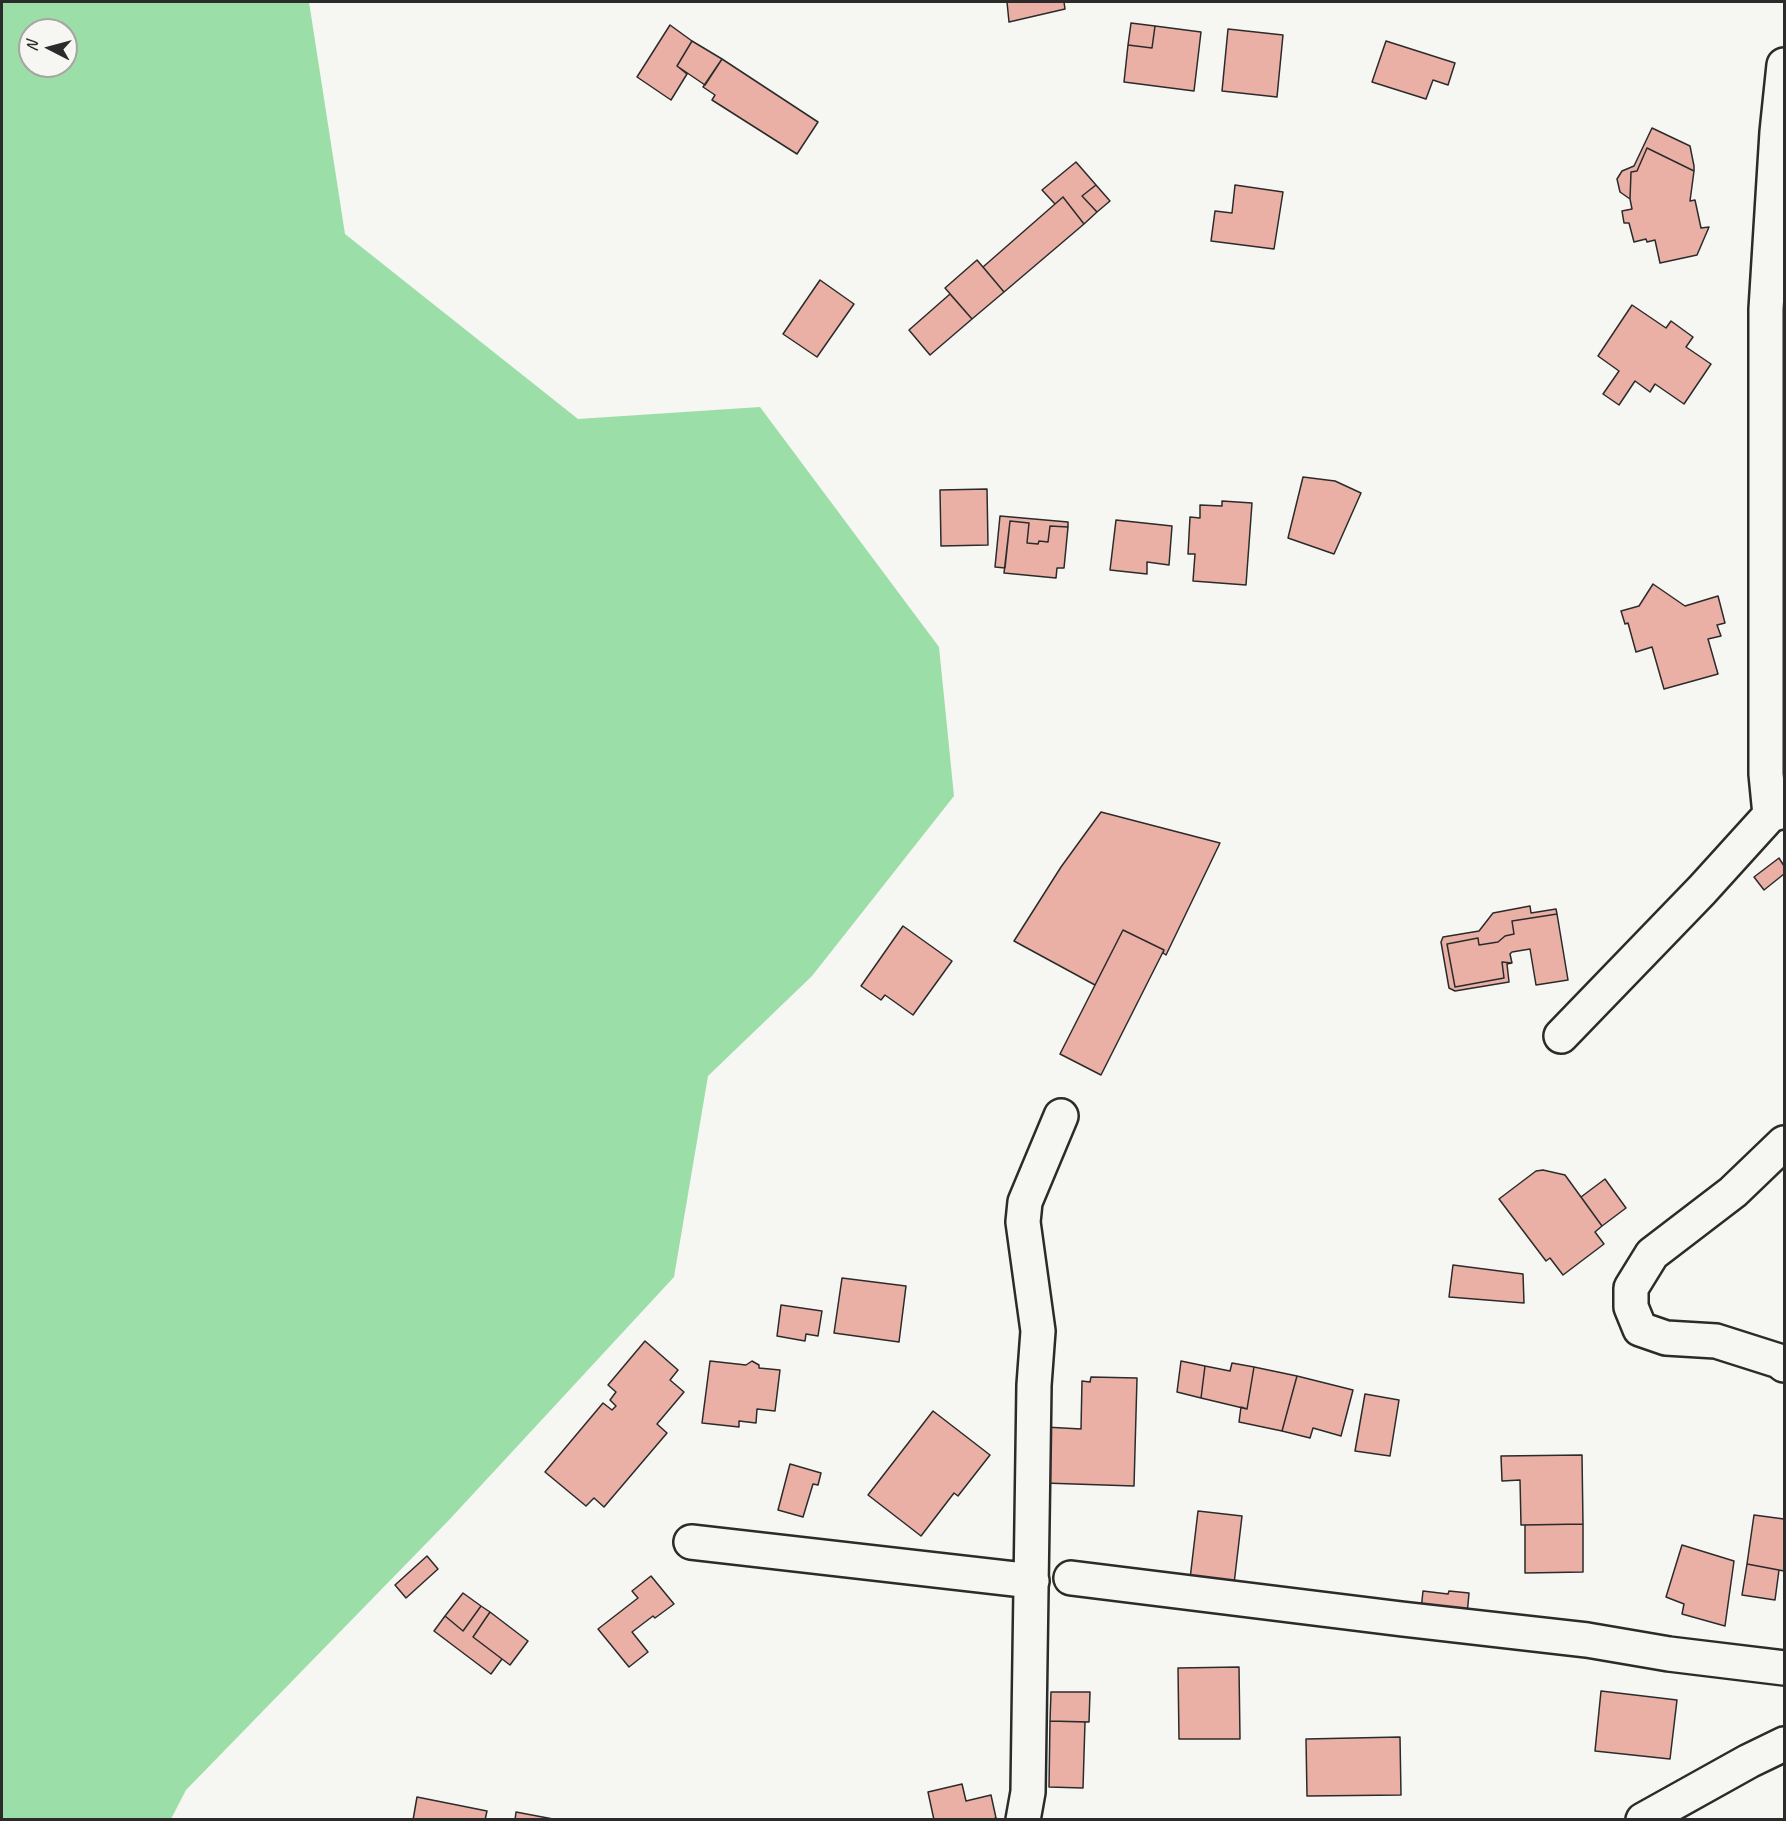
<!DOCTYPE html>
<html>
<head>
<meta charset="utf-8">
<style>
	body { margin:0 }
	#map { position:relative; width:1786px; height:1821px; overflow:hidden; background:#f6f6f2; font-family:Caveat,sans-serif }
	canvas { display:block }
	.frame { position:absolute; inset:0; border:3px solid #2b2b2b; pointer-events:none }
	.north { position:absolute; left:18px; top:18px; width:60px; height:60px; box-sizing:border-box; background:#f6f6f2; border:2px solid #a5a5a2; border-radius:50%; rotate:276deg; font-size:16px; font-weight:700; line-height:24px; text-align:center; color:#2b2b2b }
	.north::after { content:''; display:block; margin:auto; width:21px; height:27px; background:#2b2b2b; clip-path:polygon(50% 0,100% 100%,50% 72%,0 100%) }
</style>
</head>
<body>
<div id="map">
<canvas width="1786" height="1821"></canvas>
<div class="frame"></div>
<div class="north">N</div>
</div>
<script>
const ctx = document.querySelector('canvas').getContext('2d');
ctx.lineJoin = 'round';
function fillPath(path, color) {
  ctx.fillStyle = color;
  ctx.fill(path, 'evenodd');
}
function stroke(path, color, width, dash) {
  ctx.strokeStyle = color;
  ctx.lineWidth = width;
  ctx.lineCap = dash ? 'butt' : 'round';
  ctx.setLineDash(dash || []);
  ctx.stroke(path);
}
fillPath(new Path2D(`
	M2,2H309L345,234L578,419L760,407L939,647L954,796L812,976L708,1076L674,1277L449,1520L186,1790L171,1819H2ZM30,30H66V66H30Z`), '#9cdea8');
const building = new Path2D(`
	M1007,2H1064L1065,9L1009,22Z
	M1131,23L1155,26L1152,48L1128,45Z
	M670,25L692,41L677,66L687,74L671,100L637,77Z
	M1155,26L1201,32L1194,91L1124,82L1128,45L1152,48Z
	M1228,29L1283,35L1277,97L1222,91Z
	M692,41L722,59L705,85L677,66Z
	M1386,41L1455,63L1448,85L1433,80L1426,99L1372,82Z
	M722,59L818,122L797,154L712,100L715,95L703,87Z
	M1652,128L1690,146L1694,166V171L1647,148L1637,171L1631,172L1630,199L1620,192L1617,179L1622,171L1634,166Z
	M1647,148L1694,171L1690,201L1695,200L1701,228L1709,227L1697,255L1660,263L1655,240L1647,242L1646,239L1634,242L1629,223H1624L1622,211L1632,209L1630,199L1631,172L1637,171Z
	M1076,162L1096,185L1082,196L1097,212L1084,224L1063,197L1055,204L1042,190Z
	M1096,185L1110,201L1097,212L1082,196Z
	M1235,185L1283,192L1274,249L1211,241L1215,211L1232,213Z
	M1063,197L1084,224L1004,292L983,267Z
	M977,260L1004,292L972,319L945,288Z
	M820,280L854,304L817,357L783,334Z
	M950,294L972,319L930,355L909,330Z
	M1632,305L1666,328L1671,321L1693,337L1686,347L1711,364L1684,404L1655,384L1650,392L1635,381L1619,405L1603,394L1619,371L1598,356Z
	M1303,477L1335,481L1361,493L1334,554L1288,538Z
	M987,489L988,545L941,546L940,490Z
	M1222,501L1252,503L1246,585L1193,581L1195,554H1188L1190,517L1200,518V505L1222,506Z
	M1000,516L1068,522V527L1050,526L1048,542L1039,541L1038,544L1027,543L1029,523L1010,521L1005,568L995,567Z
	M1116,520L1172,526L1169,565L1147,562V574L1110,570Z
	M1010,521L1029,523L1027,543L1038,544L1039,541L1048,542L1050,526L1068,527L1064,568H1057L1056,578L1004,573Z
	M1653,584L1685,606L1718,596L1725,623L1717,625L1721,636L1708,639L1718,674L1664,689L1652,647L1636,652L1628,623L1625,624L1621,611L1639,606Z
	M1101,812L1220,843L1166,955L1163,953L1164,950L1123,930L1095,985L1014,941L1061,867Z
	M1779,858L1784,866V874L1764,890L1754,877Z
	M1530,906L1531,913L1556,909L1557,914L1512,921L1514,934L1505,936L1498,942L1479,945L1478,938L1447,944L1455,987L1504,978L1502,962L1512,963L1507,964L1509,982L1455,991L1449,988L1441,942L1443,937L1479,931L1493,913Z
	M1557,914L1568,980L1536,985L1530,949L1512,952L1510,954L1512,963L1502,962L1504,978L1455,987L1447,944L1478,938L1479,945L1498,942L1505,936L1514,934L1512,921Z
	M903,926L952,961L913,1015L885,995L881,1000L861,986Z
	M1123,930L1164,950L1101,1075L1060,1054Z
	M1543,1170L1565,1175L1602,1226L1595,1232L1604,1244L1563,1275L1550,1258L1546,1261L1499,1199L1536,1171Z
	M1605,1179L1626,1208L1602,1226L1581,1197Z
	M1453,1265L1523,1274L1524,1303L1449,1297Z
	M842,1278L906,1286L899,1342L834,1333Z
	M781,1305L822,1311L818,1336L806,1334L805,1341L777,1336Z
	M645,1341L678,1370L670,1380L684,1392L657,1424L667,1433L604,1507L594,1498L586,1506L545,1472L603,1403L612,1410L616,1406L610,1400L616,1392L608,1385Z
	M710,1361L746,1365L752,1361L759,1365V1368L780,1370L775,1411L757,1409L756,1423L739,1421V1427L702,1423Z
	M1181,1361L1205,1366L1201,1398L1177,1392Z
	M1232,1363L1254,1367L1247,1409L1201,1398L1205,1366L1230,1371Z
	M1254,1367L1297,1376L1282,1431L1239,1422L1241,1407L1247,1409Z
	M1297,1376L1353,1390L1341,1436L1313,1428L1310,1438L1282,1431Z
	M1091,1377L1137,1378L1134,1486L1044,1483L1045,1427L1081,1429L1082,1381L1090,1382Z
	M1365,1394L1399,1400L1390,1456L1355,1451Z
	M933,1411L990,1455L958,1496L954,1493L921,1536L868,1495Z
	M1582,1455L1583,1524L1521,1525L1520,1480L1502,1481L1501,1456Z
	M790,1464L821,1473L818,1485L813,1484L803,1517L778,1510Z
	M1198,1511L1242,1516L1234,1584L1190,1579Z
	M1754,1515L1784,1519V1571L1747,1564Z
	M1583,1524V1572L1525,1573V1525Z
	M1682,1545L1734,1561L1725,1626L1682,1614L1684,1604L1666,1597Z
	M427,1556L438,1569L406,1598L395,1585Z
	M1747,1564L1779,1570L1775,1600L1742,1595Z
	M651,1576L674,1604L655,1618L653,1616L632,1632L648,1652L629,1667L598,1629L638,1598L632,1591Z
	M1423,1591L1448,1594L1449,1591L1469,1593L1467,1615L1421,1610Z
	M463,1593L481,1606L463,1631L445,1616Z
	M481,1606L490,1612L473,1637L502,1659L491,1674L434,1631L445,1616L463,1631Z
	M490,1612L528,1641L510,1665L473,1637Z
	M1239,1667L1240,1739H1179L1178,1668Z
	M1601,1691L1677,1700L1670,1759L1595,1751Z
	M1051,1692H1090L1089,1722L1050,1721Z
	M1050,1721L1085,1722L1083,1788L1049,1787Z
	M1400,1737L1401,1795L1307,1796L1306,1739Z
	M962,1784L966,1801L991,1795L996,1818L990,1820H934L928,1792Z
	M417,1797L487,1811L485,1820H413Z
	M516,1812L553,1819V1820H515Z`);
fillPath(building, '#eab0a5');
stroke(building, '#2b2b2b', 1.5);
const minor = new Path2D(`
	M1784,65L1777,132L1766,309V774L1770,815L1784,811
	M1561,1036L1702,890L1770,815
	M1784,1143L1733,1192L1652,1254L1631,1288V1307L1640,1329L1666,1338L1716,1341L1779,1361L1784,1365
	M691,1542L1032,1581
	M1071,1578L1402,1619L1587,1640L1669,1654L1784,1668
	M1023,1820L1028,1792L1034,1385L1038,1331L1023,1222L1025,1202L1061,1116
	M1643,1820L1749,1761L1784,1744`);
stroke(minor, '#2b2b2b', 38);
stroke(minor, '#f6f6f2', 33);
</script>
</body>
</html>
